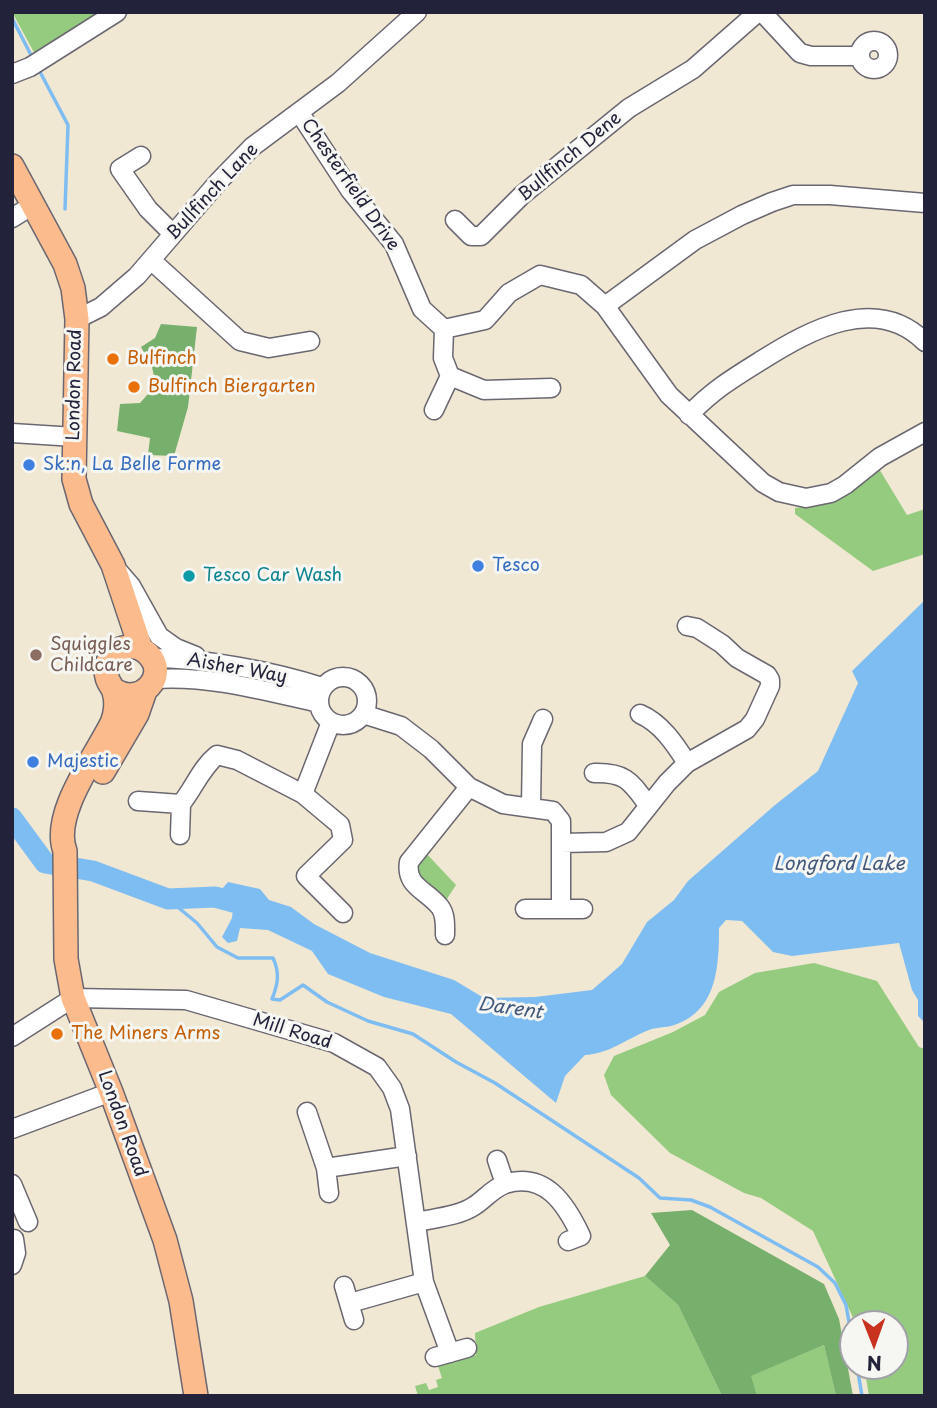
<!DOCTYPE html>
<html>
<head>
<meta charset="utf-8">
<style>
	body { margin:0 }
	#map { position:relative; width:937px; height:1408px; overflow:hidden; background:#f1e8d4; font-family:"Playpen Sans",sans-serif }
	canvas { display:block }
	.frame { position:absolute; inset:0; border:14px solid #22223b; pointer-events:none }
	.north { position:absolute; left:839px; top:1310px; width:70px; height:70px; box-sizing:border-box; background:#f6f6f2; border:2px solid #a1a1a9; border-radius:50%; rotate:179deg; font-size:19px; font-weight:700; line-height:28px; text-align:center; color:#22223b }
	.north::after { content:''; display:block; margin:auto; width:24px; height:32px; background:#c8321e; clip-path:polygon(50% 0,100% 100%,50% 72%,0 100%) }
</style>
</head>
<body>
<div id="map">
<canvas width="937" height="1408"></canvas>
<div class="frame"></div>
<div class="north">N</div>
</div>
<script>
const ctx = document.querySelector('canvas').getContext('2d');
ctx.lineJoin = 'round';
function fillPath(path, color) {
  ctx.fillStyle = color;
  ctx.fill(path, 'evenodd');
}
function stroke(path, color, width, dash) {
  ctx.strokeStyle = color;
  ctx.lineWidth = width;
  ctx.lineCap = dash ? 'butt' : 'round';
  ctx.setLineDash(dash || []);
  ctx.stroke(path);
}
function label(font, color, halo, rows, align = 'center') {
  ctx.font = font + ' "Playpen Sans",sans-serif';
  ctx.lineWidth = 6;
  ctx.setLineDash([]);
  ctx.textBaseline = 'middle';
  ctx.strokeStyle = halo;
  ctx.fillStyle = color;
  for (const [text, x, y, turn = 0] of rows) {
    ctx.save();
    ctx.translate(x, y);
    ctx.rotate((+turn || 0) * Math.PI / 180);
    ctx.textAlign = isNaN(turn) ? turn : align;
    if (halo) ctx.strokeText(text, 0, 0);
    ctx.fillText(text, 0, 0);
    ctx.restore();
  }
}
fillPath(new Path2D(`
	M12,12H105L36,56Z
	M878,467L907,515L925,509V554L873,571L795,514V508C840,503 844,497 878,467Z
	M425,852L456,885L443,905L409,874Z
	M814,963L877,981L919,1047L925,1049V1396H869L864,1366H895V1324H856L813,1231L761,1198L744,1193L670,1153L611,1095L604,1075L614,1056L673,1032L705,1015L719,992L755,973Z
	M645,1276L678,1305L722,1396H418L415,1386L426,1383L429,1390L438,1387L436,1380L442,1378L438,1366L476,1355L475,1333L539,1307Z
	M824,1345L836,1396H757L750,1376Z`), '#94cb7e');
fillPath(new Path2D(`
	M161,324L197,327L188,407L174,456L148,455L150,438L117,431L120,404L140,403L156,385L152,367L141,347L155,338Z
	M692,1210L824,1284L839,1319L853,1396H836L824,1345L751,1376L757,1396H722L678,1305L645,1276L670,1245L651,1213Z`), '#77af6d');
fillPath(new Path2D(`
	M925,600V1023L918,1016V1000L912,990L899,943L792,956L773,952L742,921L726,920L719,928C719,968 717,1013 671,1026C661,1028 654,1027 644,1032C624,1041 607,1054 585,1055L565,1076L556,1103L451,1014L384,997L328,974L312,951L268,930L240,928L237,941L228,943L222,937L232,918L233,909L215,897L228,882L260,889L269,900L291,907L314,924L370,953L454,980L484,998L535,997L592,990L622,964L647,922L674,900L688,881L775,805L818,771L858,683L852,671Z`), '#7ebdf2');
stroke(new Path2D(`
	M12,18L32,57
	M39,70L68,125L65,209
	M168,899L197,923L217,947L238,958H273C280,973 278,984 272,999L280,1000L303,985L327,1002L368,1021L413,1034L456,1062L495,1083L639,1178L660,1198L691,1200L710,1207L818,1267L835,1283L846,1305L853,1345
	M857,1366L862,1396`), '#7ebdf2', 3.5);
stroke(new Path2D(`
	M12,818L45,863L93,871L168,899L215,897L241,904`), '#7ebdf2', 21);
const minor = new Path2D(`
	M762,12L800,53L811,56H860
	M860 55a14 14 0 1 1 28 0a14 14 0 1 1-28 0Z
	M12,74L30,67L117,12
	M299,112L350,190L394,244L422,309L444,329L485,320L509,293L540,275L581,285L605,306L669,395L763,483L779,492L806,498L831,493L845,485L880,457L925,432
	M141,156L120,169L148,209L173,234
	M12,218L33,205
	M455,220L471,236H481L522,195L629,108L693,69L758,12
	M152,261L240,341L269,348L310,341
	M605,306L695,240L742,215L772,202L793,195H830L925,203
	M77,319L101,307L137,276L219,181L252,147L338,83L417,12
	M450,376L484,390L551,388
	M434,410L450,376L443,358L444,329
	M689,415C713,390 733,378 762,360C810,330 876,293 925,342
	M12,433L75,437
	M118,571L131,586L159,636L176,648L196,656
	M151,658C203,658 273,671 322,687
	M319 701a24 24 0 1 1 48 0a24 24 0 1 1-48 0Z
	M154,679C209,675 265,691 319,703
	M363,714L401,726L431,749L469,787L503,804L553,811L561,821V908
	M640,714C661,723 675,744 687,763
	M331,722L303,794L340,825L343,840L306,876L343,913
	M594,773C626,772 631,782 648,805
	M138,801L181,804L180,835
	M181,804C194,788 201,768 217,755L237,760L303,794
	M531,806L532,744L543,719
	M562,843L606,842L628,832L667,783L687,763L747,729L755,719L770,686V680L767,675L737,658L722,644L697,628L687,626
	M525,909H583
	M445,935C445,926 446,915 440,907C427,890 405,887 409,862L469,787
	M12,1037L73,998L186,1000L334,1043L377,1067L392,1088L400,1109L424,1282L450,1353
	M307,1112L326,1168L329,1193
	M12,1129L111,1092
	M497,1160L505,1184
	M326,1168L407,1156
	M12,1184L28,1222
	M417,1222C435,1218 459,1216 474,1206C485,1199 492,1189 505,1184C545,1171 566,1204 581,1236L568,1241
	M12,1265L16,1253L14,1239
	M344,1286L354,1320
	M350,1303L424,1282
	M435,1357L467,1348`);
const major = new Path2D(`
	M12,166L65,264L73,288L77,319L74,479L81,504L113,565L141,649
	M114,690C140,707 170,676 148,654C143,649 136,646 129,647C113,648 103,663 107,677C108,683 113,687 114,692C117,701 116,714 112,723C96,756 51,814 65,851L66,959L73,998L111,1092L165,1240L181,1301L196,1396
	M103,772L137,714L145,691`);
stroke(minor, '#6a6771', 21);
stroke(major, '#6a6771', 26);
stroke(minor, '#fff', 18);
stroke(major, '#fbbb8c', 23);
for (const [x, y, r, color] of [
	[113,359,7,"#e8710a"],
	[134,387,7,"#e8710a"],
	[29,465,7,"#3f7fe0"],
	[478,566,7,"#3f7fe0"],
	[189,576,7,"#0f9aa8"],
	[36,655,7,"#8d6e63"],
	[33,762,7,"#3f7fe0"],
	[57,1034,7,"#e8710a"]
]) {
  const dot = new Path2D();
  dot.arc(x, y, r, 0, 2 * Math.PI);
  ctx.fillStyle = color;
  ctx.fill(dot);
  stroke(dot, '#f6f6f2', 2.5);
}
label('18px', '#22223b', '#f6f6f2', [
	["Bullfinch Dene",570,157,-40],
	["Chesterfield Drive",350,185,55],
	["Bullfinch Lane",213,192,-47],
	["London Road",75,385,-89],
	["Aisher Way",237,669,10],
	["Mill Road",292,1032,17],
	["London Road",122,1124,70]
]);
label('18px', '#c56008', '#f6f6f2', [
	["Bulfinch",127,359],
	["Bulfinch Biergarten",148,387],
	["The Miners Arms",71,1034]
], 'left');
label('18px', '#366cbe', '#f6f6f2', [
	["Sk:n, La Belle Forme",43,465],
	["Tesco",492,566],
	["Majestic",47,762]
], 'left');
label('18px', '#0d838f', '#f6f6f2', [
	["Tesco Car Wash",203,576]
], 'left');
label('18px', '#785e54', '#f6f6f2', [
	["Squiggles",50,645],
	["Childcare",50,666]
], 'left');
label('italic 19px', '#42587b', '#f6f6f2', [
	["Longford Lake",839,865],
	["Darent",510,1009,8]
]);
</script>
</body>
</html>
